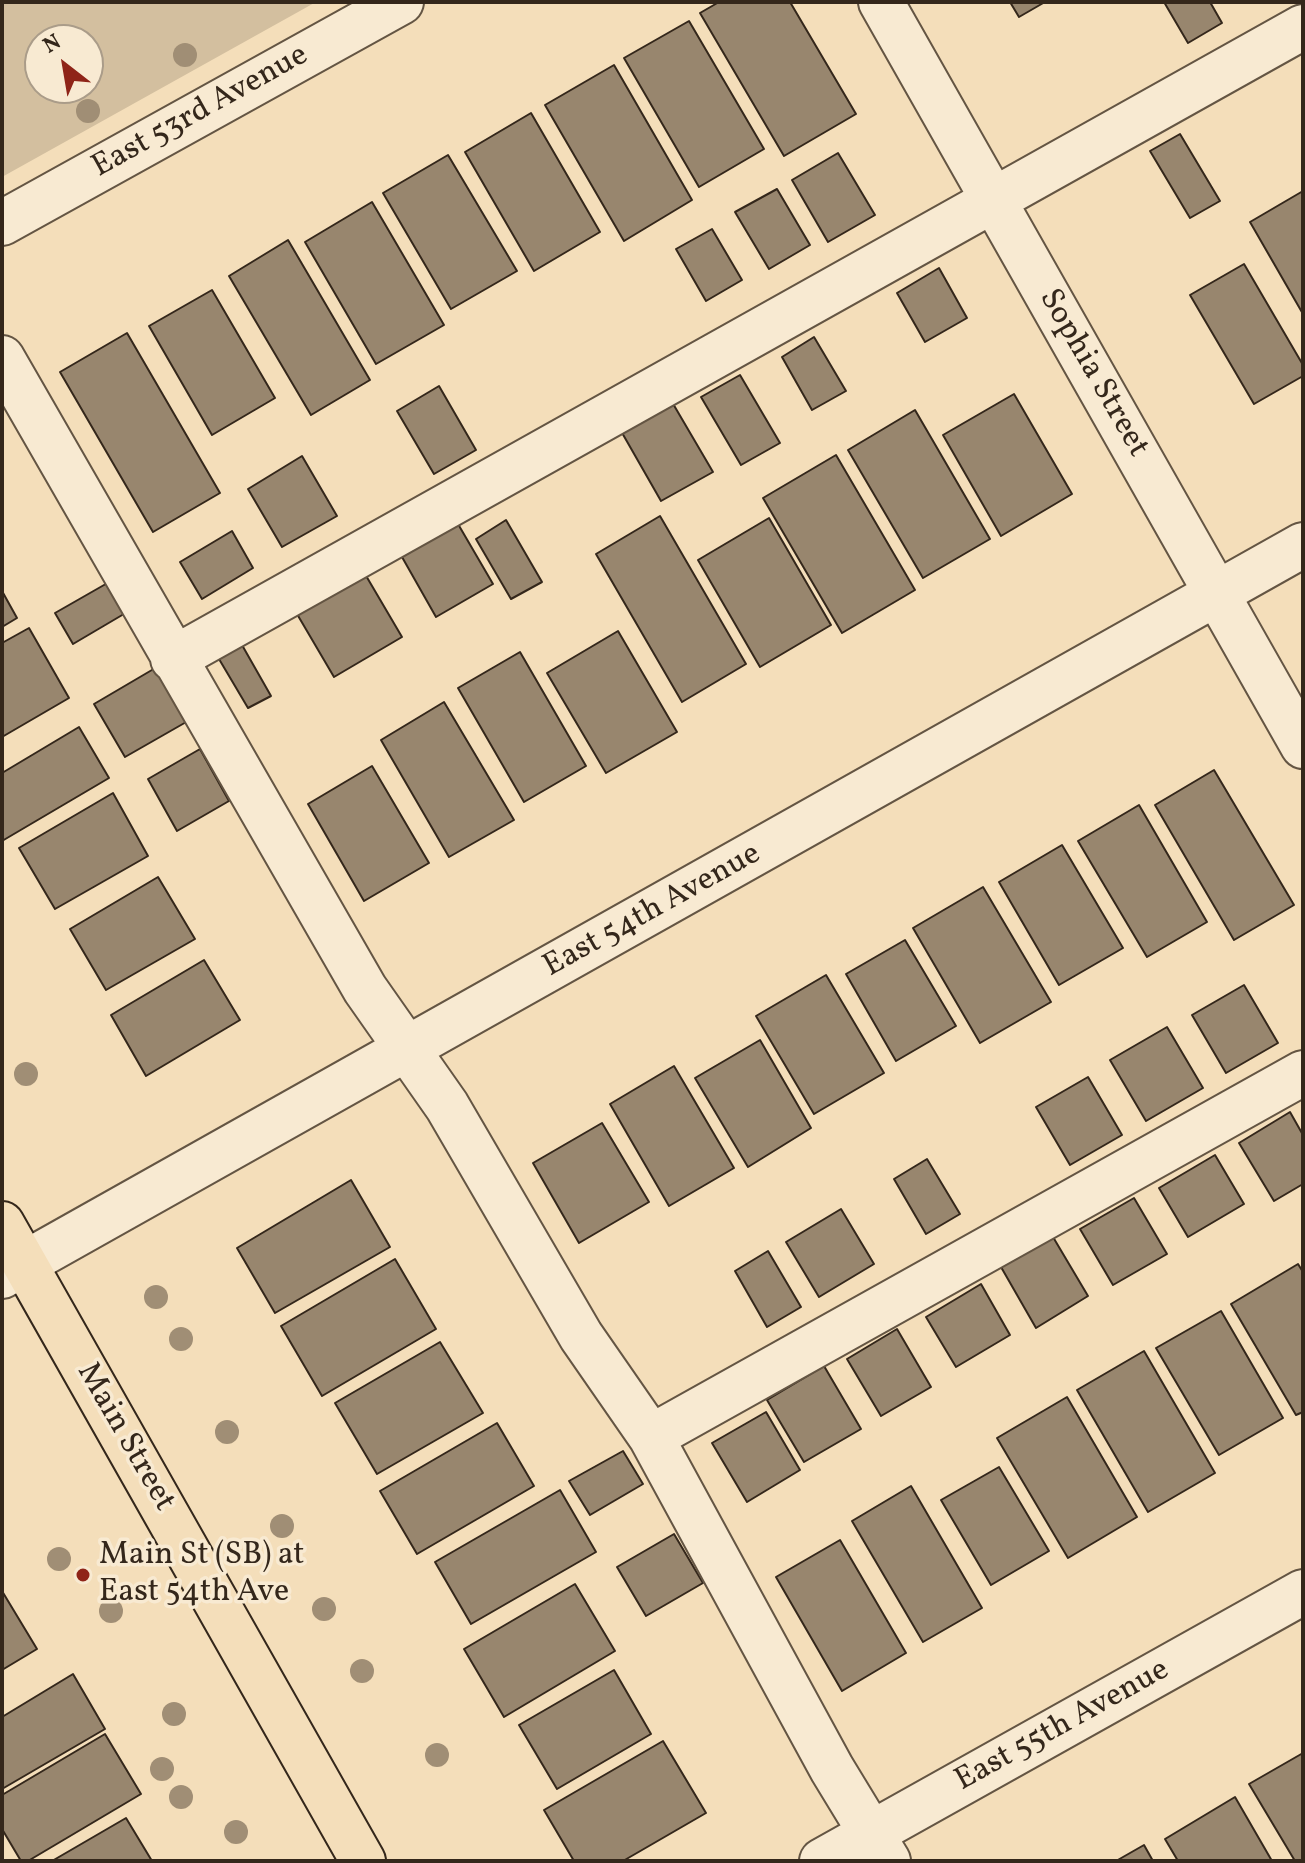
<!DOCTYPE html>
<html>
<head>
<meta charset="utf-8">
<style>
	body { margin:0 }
	#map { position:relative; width:1305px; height:1863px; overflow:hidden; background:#f4deba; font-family:Vollkorn,serif }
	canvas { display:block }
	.frame { position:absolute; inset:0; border:4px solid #34271b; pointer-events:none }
	.north { position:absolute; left:24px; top:24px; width:80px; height:80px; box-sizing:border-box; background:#f8ead2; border:2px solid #aa9c89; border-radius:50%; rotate:329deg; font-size:22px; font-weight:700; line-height:32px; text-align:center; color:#34271b }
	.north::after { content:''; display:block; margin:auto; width:28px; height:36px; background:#8f2418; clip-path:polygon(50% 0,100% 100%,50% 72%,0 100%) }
</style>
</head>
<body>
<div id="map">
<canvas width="1305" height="1863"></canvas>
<div class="frame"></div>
<div class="north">N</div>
</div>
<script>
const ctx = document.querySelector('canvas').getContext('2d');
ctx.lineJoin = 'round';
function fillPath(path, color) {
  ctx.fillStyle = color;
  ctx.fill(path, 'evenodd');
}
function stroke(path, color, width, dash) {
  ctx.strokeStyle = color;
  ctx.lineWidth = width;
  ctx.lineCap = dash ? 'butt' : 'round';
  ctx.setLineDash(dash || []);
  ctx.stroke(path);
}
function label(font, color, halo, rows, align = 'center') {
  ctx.font = font + ' Vollkorn,serif';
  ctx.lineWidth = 7;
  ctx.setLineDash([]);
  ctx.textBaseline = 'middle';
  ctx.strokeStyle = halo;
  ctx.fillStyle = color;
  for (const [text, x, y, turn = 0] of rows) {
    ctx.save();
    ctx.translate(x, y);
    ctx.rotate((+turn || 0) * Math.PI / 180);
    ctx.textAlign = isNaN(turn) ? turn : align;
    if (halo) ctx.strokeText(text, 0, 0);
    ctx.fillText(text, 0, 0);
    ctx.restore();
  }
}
fillPath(new Path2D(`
	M2,2H316L2,177ZM40,40H88V88H40Z`), '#d3bf9f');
const building = new Path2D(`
	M719,2H790L856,114L784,156L700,13Z
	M1010,2H1045L1019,17Z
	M1164,2H1210L1222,23L1188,43Z
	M689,21L764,149L699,187L624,58Z
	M614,65L692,200L624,241L545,105Z
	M531,113L600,232L534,271L465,152Z
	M1180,134L1220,201L1190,218L1150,151Z
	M838,153L875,215L828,242L792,180Z
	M448,155L517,271L451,309L383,193Z
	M777,189L810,245L769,269L735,212Z
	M1303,191V314L1250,222Z
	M372,202L444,325L376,364L305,242Z
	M712,229L742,280L706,301L676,249Z
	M288,240L370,380L311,415L229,276Z
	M1244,264L1303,365V376L1254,404L1190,295Z
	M939,268L967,318L925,342L897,293Z
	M212,290L275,398L212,435L149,326Z
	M127,333L220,493L153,532L60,372Z
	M814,337L846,391L812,410L782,357Z
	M740,375L780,443L741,465L701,397Z
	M439,386L476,450L434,474L397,411Z
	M1014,394L1072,494L1001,536L943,435Z
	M672,402L713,472L661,501L621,431Z
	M915,410L990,539L923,578L848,450Z
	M836,455L915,590L842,633L763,498Z
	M302,456L337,516L282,547L248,489Z
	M660,516L746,664L682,702L596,554Z
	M769,518L831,625L760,667L698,560Z
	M506,520L542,582L511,599L476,539Z
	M458,524L493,584L436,617L402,557Z
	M232,531L253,568L202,599L180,562Z
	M365,574L402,637L334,677L297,614Z
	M111,581L129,611L73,644L55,613Z
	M2,591L17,618L2,627Z
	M29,628L69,698L2,737V643Z
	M618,631L677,732L606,773L547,673Z
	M242,645L271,696L248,708L219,659Z
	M520,652L586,766L524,802L458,688Z
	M157,667L188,721L125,757L94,704Z
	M444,702L514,820L449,857L381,740Z
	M79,727L109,778L2,841V773Z
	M200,749L229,801L177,831L148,779Z
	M372,766L429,863L364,901L308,804Z
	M1214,770L1294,905L1234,940L1155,805Z
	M113,793L148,856L55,909L19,848Z
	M1139,805L1207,922L1147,957L1078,841Z
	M1062,845L1123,948L1059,985L999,882Z
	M158,877L195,939L106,990L70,929Z
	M983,887L1051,1002L980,1043L913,928Z
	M905,940L956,1026L896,1061L846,974Z
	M204,960L240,1020L146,1076L111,1015Z
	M826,975L884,1073L814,1114L756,1016Z
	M1244,985L1278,1043L1226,1073L1192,1015Z
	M1167,1027L1203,1088L1146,1121L1110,1060Z
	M760,1040L811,1128L748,1167L695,1078Z
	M674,1066L734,1168L669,1206L610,1104Z
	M1088,1077L1122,1135L1070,1165L1036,1107Z
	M1290,1112L1303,1135V1184L1274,1201L1239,1143Z
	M602,1123L649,1202L579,1243L533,1163Z
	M1215,1155L1244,1204L1188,1237L1159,1188Z
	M927,1159L960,1214L926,1234L894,1179Z
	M351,1180L390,1247L275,1313L237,1248Z
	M1134,1198L1167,1254L1113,1285L1080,1229Z
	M841,1209L874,1264L819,1297L786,1242Z
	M1053,1237L1088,1296L1036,1328L1001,1267Z
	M768,1251L801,1307L767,1327L735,1271Z
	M395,1259L436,1329L322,1396L281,1326Z
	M1298,1264L1303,1272V1412L1296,1415L1231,1304Z
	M981,1284L1010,1335L956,1367L926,1317Z
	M1221,1311L1283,1418L1219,1455L1156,1348Z
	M897,1329L931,1387L881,1416L847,1359Z
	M440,1342L483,1413L377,1474L335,1403Z
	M1144,1351L1215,1473L1148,1512L1077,1390Z
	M824,1366L861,1429L804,1462L767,1400Z
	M1067,1397L1137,1517L1068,1558L997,1438Z
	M766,1412L800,1470L747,1502L712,1443Z
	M497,1423L534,1486L417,1554L380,1491Z
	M623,1451L643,1484L590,1515L569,1481Z
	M999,1467L1049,1551L991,1585L941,1500Z
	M911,1486L982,1608L923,1642L852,1521Z
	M560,1490L596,1552L471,1624L435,1562Z
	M674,1534L703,1583L646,1616L617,1567Z
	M840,1540L906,1653L842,1691L776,1577Z
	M575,1584L615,1651L504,1717L464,1649Z
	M2,1591L37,1649L2,1670Z
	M614,1670L651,1734L557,1789L519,1725Z
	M73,1674L105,1729L2,1789V1717Z
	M105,1734L141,1794L28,1861H21L2,1829V1795Z
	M663,1741L706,1813L623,1861H574L544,1810Z
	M1303,1753V1861H1295L1249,1784Z
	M1235,1797L1272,1861H1178L1165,1839Z
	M126,1818L152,1861H52Z
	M1144,1845L1153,1861H1116Z`);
fillPath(building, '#98866e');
stroke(building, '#34271b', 2);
const minor = new Path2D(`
	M881,2L1303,746
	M2,223L401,2
	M2,358L365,989L447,1106L581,1336L651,1437L832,1769L888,1861
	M173,659L1303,27
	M2,1276L1303,545
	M651,1437L1303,1073
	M822,1861L1303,1592`);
const major = new Path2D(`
	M2,1224L363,1861`);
stroke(minor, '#645543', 48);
stroke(major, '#34271b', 48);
stroke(minor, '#f8ead2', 44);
stroke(major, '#f4deba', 44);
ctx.fillStyle = '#a08e75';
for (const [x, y] of [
	[185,55],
	[88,111],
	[26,1074],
	[156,1297],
	[181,1339],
	[227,1432],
	[282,1526],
	[59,1559],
	[324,1609],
	[111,1611],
	[362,1671],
	[174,1714],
	[437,1755],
	[162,1769],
	[181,1797],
	[236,1832]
]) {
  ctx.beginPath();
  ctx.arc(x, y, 12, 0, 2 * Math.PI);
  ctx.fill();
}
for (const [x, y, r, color] of [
	[83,1575,8,"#8f2418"]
]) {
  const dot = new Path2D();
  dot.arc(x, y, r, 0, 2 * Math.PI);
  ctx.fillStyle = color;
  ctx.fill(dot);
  stroke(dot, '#f8ead2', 3);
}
label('32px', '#34271b', '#f8ead2', [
	["East 53rd Avenue",201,113,-29],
	["Sophia Street",1092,374,60],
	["East 54th Avenue",653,912,-29],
	["Main Street",124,1438,60],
	["East 55th Avenue",1063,1727,-29]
]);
label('32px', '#34271b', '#f8ead2', [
	["Main St (SB) at",99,1557],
	["East 54th Ave",99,1594]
], 'left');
</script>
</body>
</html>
